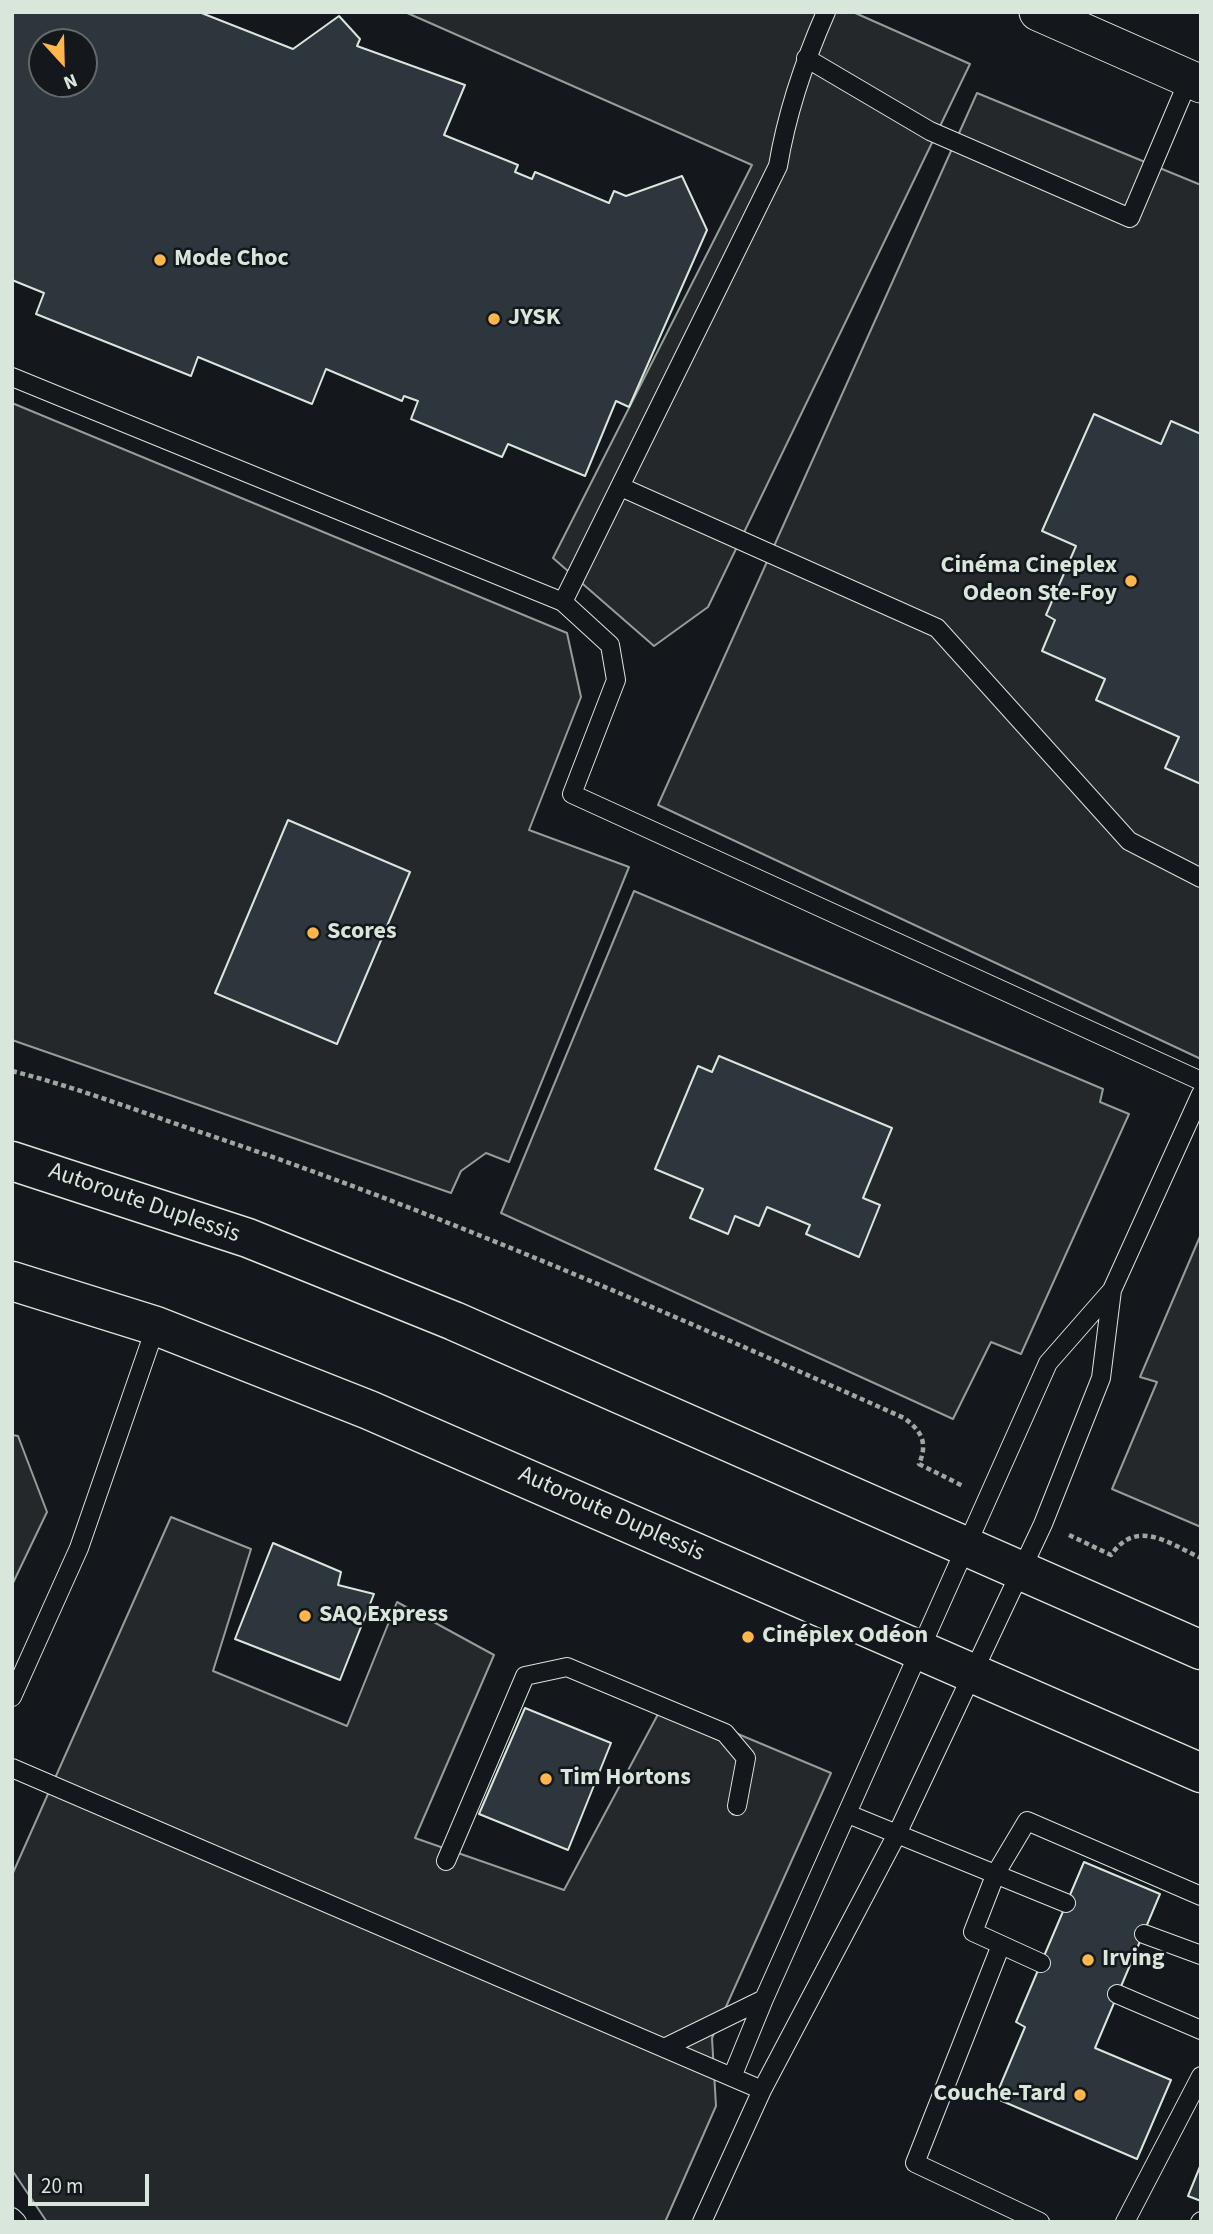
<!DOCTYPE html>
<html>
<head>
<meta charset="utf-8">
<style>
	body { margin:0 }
	#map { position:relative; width:1213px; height:2234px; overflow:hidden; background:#14181c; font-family:"Source Sans 3",sans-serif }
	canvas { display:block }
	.frame { position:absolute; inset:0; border:14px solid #d8e6dc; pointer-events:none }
	.north { position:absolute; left:28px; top:28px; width:70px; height:70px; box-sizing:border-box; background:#14181c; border:2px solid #626a69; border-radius:50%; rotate:158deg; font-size:19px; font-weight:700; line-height:28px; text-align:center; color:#d8e6dc }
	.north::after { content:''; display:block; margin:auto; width:24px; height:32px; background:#ffb74d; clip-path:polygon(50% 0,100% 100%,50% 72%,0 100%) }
	.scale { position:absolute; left:28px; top:2174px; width:121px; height:32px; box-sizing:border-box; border:4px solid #d8e6dc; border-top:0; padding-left:9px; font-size:21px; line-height:24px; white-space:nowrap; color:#d8e6dc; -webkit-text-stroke:5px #14181c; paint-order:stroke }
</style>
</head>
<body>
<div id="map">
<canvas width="1213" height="2234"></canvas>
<div class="frame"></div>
<div class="north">N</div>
<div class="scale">20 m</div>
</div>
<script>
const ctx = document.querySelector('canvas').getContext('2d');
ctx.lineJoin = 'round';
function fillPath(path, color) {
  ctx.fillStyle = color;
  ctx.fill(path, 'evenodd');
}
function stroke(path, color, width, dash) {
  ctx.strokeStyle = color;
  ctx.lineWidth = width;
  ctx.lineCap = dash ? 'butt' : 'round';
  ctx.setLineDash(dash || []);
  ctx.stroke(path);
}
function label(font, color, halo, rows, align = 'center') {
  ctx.font = font + ' "Source Sans 3",sans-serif';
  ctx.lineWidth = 5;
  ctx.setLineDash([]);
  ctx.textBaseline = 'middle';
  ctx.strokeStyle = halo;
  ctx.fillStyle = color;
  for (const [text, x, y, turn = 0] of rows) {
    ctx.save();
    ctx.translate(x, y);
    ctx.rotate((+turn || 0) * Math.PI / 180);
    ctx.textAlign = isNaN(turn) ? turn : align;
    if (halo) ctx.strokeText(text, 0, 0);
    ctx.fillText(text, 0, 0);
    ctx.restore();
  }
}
const parking = new Path2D(`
	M405,12H853L970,64L708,607L654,646L553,558L752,165Z
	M977,93L1201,185V1059L658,805Z
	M12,403L567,633L581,697L529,830L629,867L509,1162L486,1153L461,1171L451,1193L12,1040Z
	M634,891L1103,1089L1100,1102L1129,1114L1021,1354L991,1342L953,1419L501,1213Z
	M1201,1234V1527L1112,1489L1157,1382L1140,1377Z
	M12,1435L18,1436L47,1512L12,1585Z
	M171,1517L251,1549L213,1671L347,1726L397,1602L494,1655L415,1838L564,1890L664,1703L831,1773L712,2038L716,2106L665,2222H47L12,2170V1875Z`);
fillPath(parking, '#24282b');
stroke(parking, '#939e99', 2);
const building = new Path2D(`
	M12,12H199L293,49L339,16L360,39L357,46L465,85L444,135L518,165L515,172L532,179L535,172L609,203L614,191L626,196L682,176L707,230L629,407L616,401L585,476L508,444L502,457L411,419L418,401L404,396L402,401L326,369L312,404L198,357L191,376L36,314L44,293L12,280ZM42,42H84V84H42Z
	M1094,414L1161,444L1171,421L1201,434V784L1165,768L1179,737L1096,700L1105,679L1042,651L1055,620L1046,615L1076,546L1042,531Z
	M288,820L410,872L337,1044L215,993Z
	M719,1056L892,1128L863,1198L880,1205L859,1257L806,1234L810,1225L767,1207L759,1226L735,1216L728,1234L690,1218L703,1189L655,1169L698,1066L712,1072Z
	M273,1543L341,1572L338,1585L374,1594L340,1680L235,1639Z
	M525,1708L611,1743L568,1850L479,1814Z
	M1084,1862L1160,1894L1095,2048L1171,2080L1137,2159L995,2098L1025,2027L1016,2022Z
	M1201,2164V2201L1188,2196Z`);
fillPath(building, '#2c363c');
stroke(building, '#d8e6dc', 2);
const lane = new Path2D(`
	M806,58L930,131L1130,218L1189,79
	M12,377L563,602L610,645L616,680L572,794L1201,1081
	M621,487L937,628L1129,841L1201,878
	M563,602L778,166C787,112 804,62 826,12
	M12,1697L79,1548L156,1326
	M12,1768L762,2090
	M848,1814L1066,1903
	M446,1861L525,1676L567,1667L725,1733L746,1758L737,1806
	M1144,1934L1201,1955
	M1001,1945L915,2163L1040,2222
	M1041,1963L973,1932L996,1873L1027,1821L1201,1896
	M1117,1994L1201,2030
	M664,2048L764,1999L1048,1363L1112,1290L1201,1094
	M732,2077L764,1999
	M12,2217L17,2222
	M702,2222L762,2090L897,1834L1043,1524L1101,1378L1112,1290
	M1125,2222L1201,2076
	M1200,2222L1201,2221`);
const street = new Path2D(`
	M1038,12L1201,84`);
const highway = new Path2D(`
	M12,1161L248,1238L454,1321L1201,1650
	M12,1281L156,1326L369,1410L1201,1773`);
stroke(lane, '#d8e6dc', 20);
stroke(street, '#d8e6dc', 39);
stroke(highway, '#d8e6dc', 41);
stroke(new Path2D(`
	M12,1071C72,1086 130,1108 188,1128C433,1209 669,1313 904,1418C922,1431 928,1443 919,1464L963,1486
	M1069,1535L1111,1555C1137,1518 1168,1543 1201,1558`), '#9da8a2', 4.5, [5, 3.5]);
stroke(lane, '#14181c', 18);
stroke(street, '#14181c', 37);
stroke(highway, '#14181c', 38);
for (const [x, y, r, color] of [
	[160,260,7,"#ffb74d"],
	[494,319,7,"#ffb74d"],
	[1131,581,7,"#ffb74d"],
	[313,933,7,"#ffb74d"],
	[305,1616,7,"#ffb74d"],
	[748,1637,7,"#ffb74d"],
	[546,1779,7,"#ffb74d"],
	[1088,1960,7,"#ffb74d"],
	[1080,2095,7,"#ffb74d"]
]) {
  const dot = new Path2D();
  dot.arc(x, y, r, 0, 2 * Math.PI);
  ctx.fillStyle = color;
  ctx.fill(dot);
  stroke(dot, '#14181c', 2.5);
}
label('bold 24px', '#d8e6dc', '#14181c', [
	["Mode Choc",174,260],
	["JYSK",508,319],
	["Cinéma Cineplex",1117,567,"right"],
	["Odeon Ste-Foy",1117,595,"right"],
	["Scores",327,933],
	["SAQ Express",319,1616],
	["Cinéplex Odéon",762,1637],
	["Tim Hortons",560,1779],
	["Irving",1102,1960],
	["Couche-Tard",1066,2095,"right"]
], 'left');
label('24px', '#d8e6dc', '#14181c', [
	["Autoroute Duplessis",144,1204,19],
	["Autoroute Duplessis",611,1515,24]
]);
</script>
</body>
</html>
